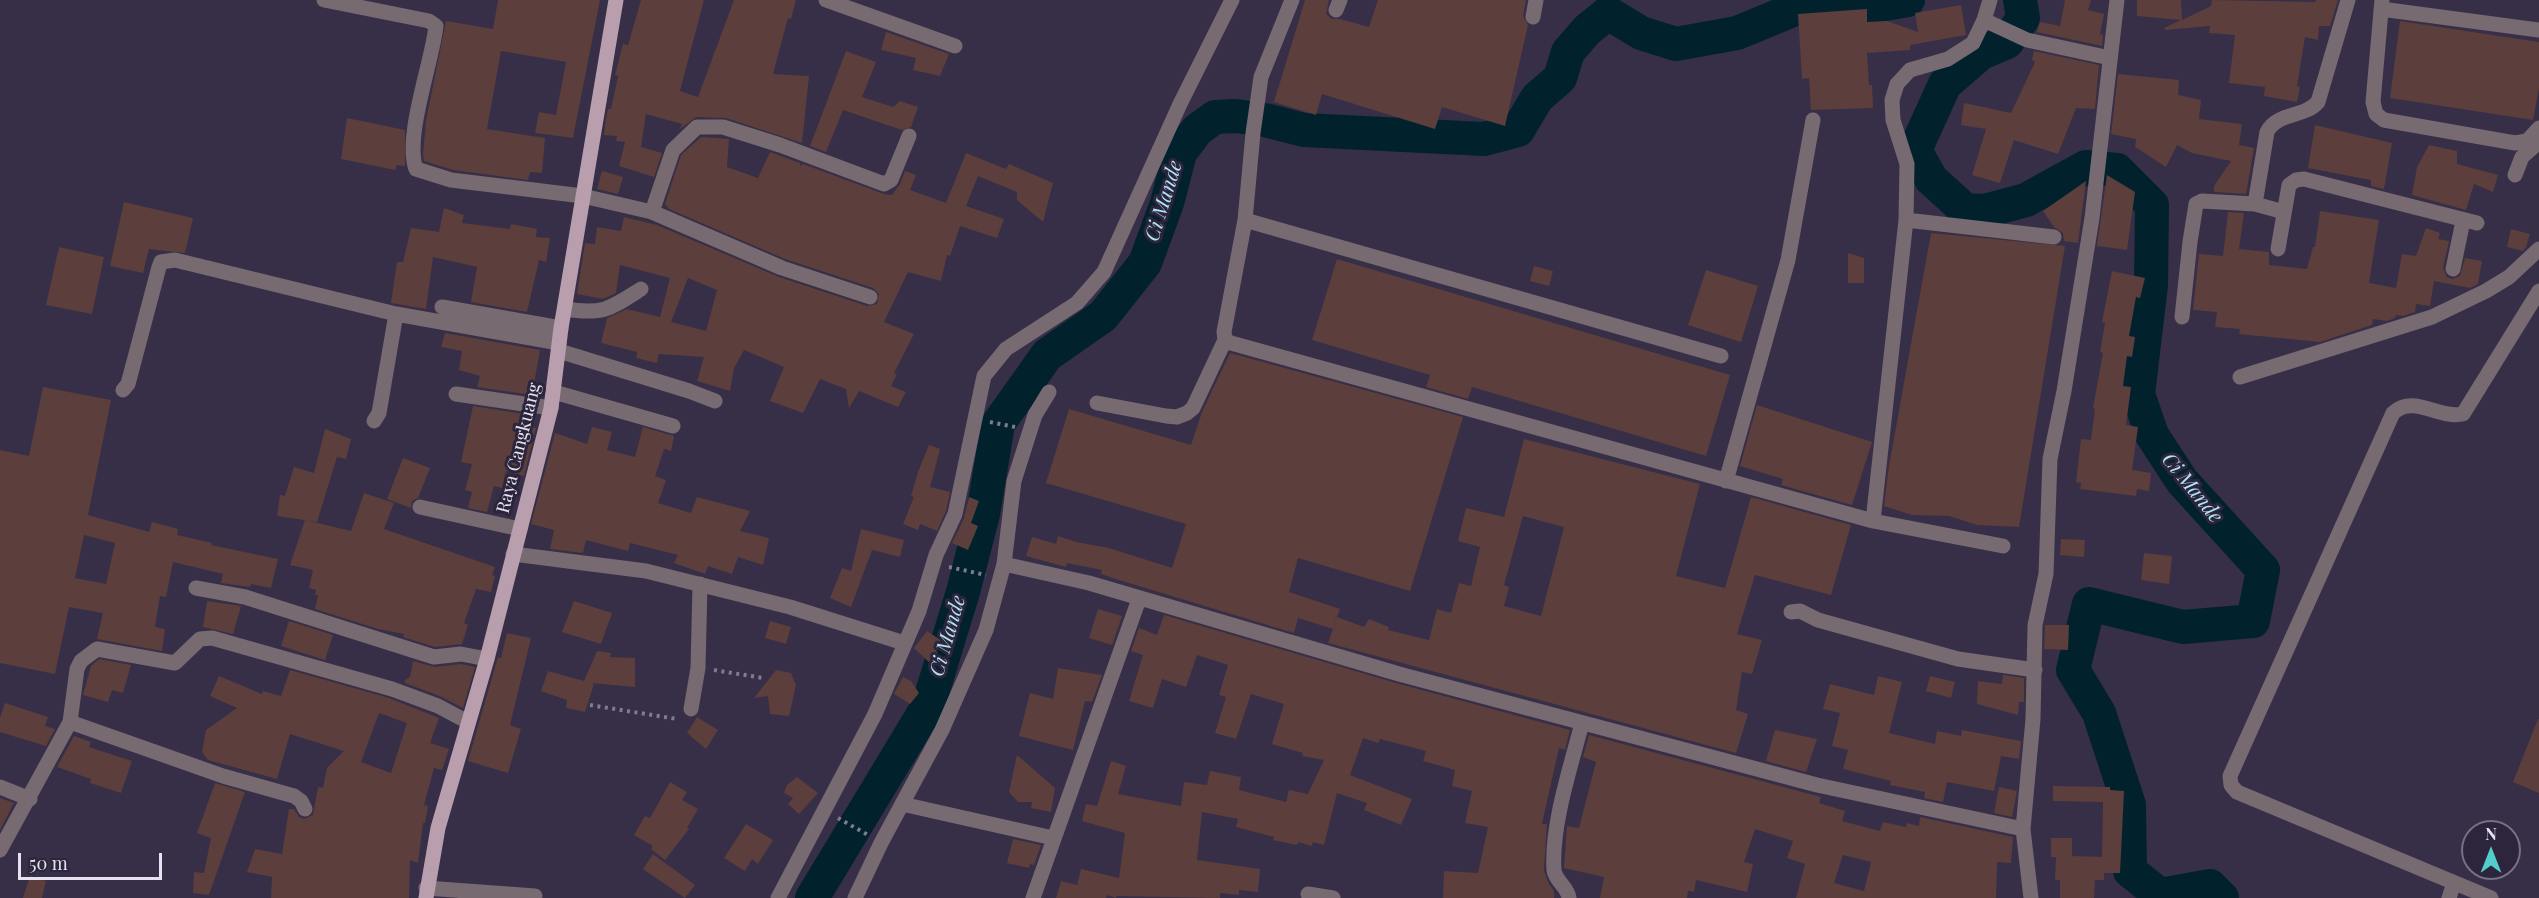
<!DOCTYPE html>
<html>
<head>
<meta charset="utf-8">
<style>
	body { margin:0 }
	#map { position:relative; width:2539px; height:898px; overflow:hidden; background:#362f47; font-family:"Playfair Display",serif }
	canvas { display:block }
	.north { position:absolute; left:2461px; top:820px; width:60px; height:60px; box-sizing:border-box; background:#2c253c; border:2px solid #767184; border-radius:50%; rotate:0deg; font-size:16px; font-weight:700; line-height:24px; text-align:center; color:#e6e2f1 }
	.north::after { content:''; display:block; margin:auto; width:21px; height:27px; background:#53cdcb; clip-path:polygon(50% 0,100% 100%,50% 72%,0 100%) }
	.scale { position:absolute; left:18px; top:853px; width:144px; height:27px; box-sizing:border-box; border:3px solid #e6e2f1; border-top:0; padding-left:8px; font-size:18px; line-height:21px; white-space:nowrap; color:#e6e2f1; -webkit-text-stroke:4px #2c253c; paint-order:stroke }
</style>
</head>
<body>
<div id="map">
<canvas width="2539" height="898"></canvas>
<div class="north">N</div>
<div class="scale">50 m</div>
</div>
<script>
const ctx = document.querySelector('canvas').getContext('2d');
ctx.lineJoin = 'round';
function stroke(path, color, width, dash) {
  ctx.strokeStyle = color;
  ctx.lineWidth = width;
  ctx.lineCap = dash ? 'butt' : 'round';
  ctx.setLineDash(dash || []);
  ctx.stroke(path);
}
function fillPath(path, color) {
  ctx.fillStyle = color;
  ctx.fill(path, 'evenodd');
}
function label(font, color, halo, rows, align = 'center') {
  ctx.font = font + ' "Playfair Display",serif';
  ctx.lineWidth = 6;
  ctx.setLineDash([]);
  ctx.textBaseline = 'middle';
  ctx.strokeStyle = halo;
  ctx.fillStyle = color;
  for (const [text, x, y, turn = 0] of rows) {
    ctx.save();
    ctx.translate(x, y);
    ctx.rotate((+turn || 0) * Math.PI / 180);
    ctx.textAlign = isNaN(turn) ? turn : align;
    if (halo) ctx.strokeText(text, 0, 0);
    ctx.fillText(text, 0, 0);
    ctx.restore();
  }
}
stroke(new Path2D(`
	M2020,0L2023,18L2007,42L1981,53L1945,84L1915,150L1931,179L1965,210L1985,211L2026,200L2086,167L2117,170L2152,205L2151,285L2138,394L2152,435L2182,481L2263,570L2253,621L2183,627L2089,604L2073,670L2099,713L2129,805L2130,871L2160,895L2210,886L2222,898
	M812,898L928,706L963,592L983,514L998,424L1047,355L1103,316L1145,263L1167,203L1180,153L1197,130L1215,117L1236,116L1265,120L1304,130L1443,137L1484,139L1518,130L1537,98L1560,78L1568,52L1587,30L1608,13L1641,33L1676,44L1737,33L1795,9H1857L1908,0`), '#01222d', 34);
fillPath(new Path2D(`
	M498,0H600L573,138L535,133L539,112L556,115L566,62L501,51L487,129L545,138L542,173L530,172L528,180L453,170L424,161L423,154L426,121L446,21L493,29Z
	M641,0H704L680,91L698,97L734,0H796L791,19L788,18L773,74L809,76L802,143L726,118L696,117L680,129L682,124L646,114L641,147L662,153L654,177L619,166L625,142L616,141L617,136L604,135L606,119L608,109H611L618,76L615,75L623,44L628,45Z
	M1305,0H1329L1326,14L1332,19H1340L1369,27L1378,0H1526L1523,16L1528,25L1505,126L1442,107L1435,129L1322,94L1316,115L1274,102Z
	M2065,0H2091L2088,10L2104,14L2100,34L2103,35L2102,46L2037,32L2040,22L2060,26Z
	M2137,0H2181L2182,20L2211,6L2212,0L2315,2L2316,0H2338L2330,26H2319L2318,40L2305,37L2297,86L2300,87L2297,102L2264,96L2265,87L2229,83L2235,35L2209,33L2210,26L2165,30L2164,28L2181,20L2137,16Z
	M1961,5L1966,35L1910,45V50L1867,53L1869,85H1872L1873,108L1811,110L1809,78L1802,79L1798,14L1867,9V22L1887,21L1918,32L1915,13Z
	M2400,21L2539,42V88L2533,120L2390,98Z
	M886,32L949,54L940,76L913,70L916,58L881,50Z
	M846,51L876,62L862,97L893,107L900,101L918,107L911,127L902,130L843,110L826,152L810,146Z
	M2034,51L2099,65L2095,109L2076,108L2058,154L2014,140L2000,183L1972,175L1986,129L1961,125L1964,103L2011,113L2035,62L2032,60Z
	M2118,74L2179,80L2178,95L2201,100L2199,119L2242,124L2239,145L2254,148L2246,194L2214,192V186L2231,161L2192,153L2177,145L2166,167L2135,147L2136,139L2111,134Z
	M347,118L405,130V166L397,165L395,170L341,159Z
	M2315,125L2392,143L2384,189L2371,186V180L2308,168Z
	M701,137L729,139L727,167L758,178L770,152L800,163V166L803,164L884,194L892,195L900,184L905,171L916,175L910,190L946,203L966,153L1006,169L1009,164L1053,183L1043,222L1017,200V192L978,176L966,206L1004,219L997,238L960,226L950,256L947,255L941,281L908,272L884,322L914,334L894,373L897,374L891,386L906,392L898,407L859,391L849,408L846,389L820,379L803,413L770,401L784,367L744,350L734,368L730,391L697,381L704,357L659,354L657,363L636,358L637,352L601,343L607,318L627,309L660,317L670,278L620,265L616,293L603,299L577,294L585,243L595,244L597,227L621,231L624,217L657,225L779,277L867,306L877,304L879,294L873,288L785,259L669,209L665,204L681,155ZM688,278L717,290L706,331L671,322Z
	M2429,145L2457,151V164L2498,175L2493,192L2474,184L2466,210L2412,195L2417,167Z
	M602,171L623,177L618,194L597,189Z
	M2107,175L2135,192L2127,250L2097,246Z
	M2086,181L2078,243L2064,241L2063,233L2054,227L2043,211Z
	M124,202L193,218L185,253L149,249L143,273L110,266Z
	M444,208L464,215L462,223L510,229L511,224L537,229L536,237L550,238L546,262L539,260L527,312L471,302L477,267L433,257L426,309L391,303L397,262H403L411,228L439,232Z
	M2320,211L2379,220L2369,283L2396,288L2402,254L2416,256L2426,228L2440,233L2438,239L2449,241L2443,268L2447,277L2452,279L2460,276L2465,258L2482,261L2478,284L2470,288L2434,281L2430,306L2416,304L2415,312L2403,316L2396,315L2395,318L2387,321L2373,319L2372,325L2320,342L2239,334L2240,329L2215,327L2217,312L2193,310L2199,254L2223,256L2228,212L2244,213L2239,249L2269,252V265L2307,269L2313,247H2315Z
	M2511,229L2530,234L2526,247L2523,251L2507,247Z
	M1931,233L2065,246L2019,527L1977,525L1949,516L1912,515L1884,506L1889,466Z
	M59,247L104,257L92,314L46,305Z
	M1848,253L1864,258V283H1848Z
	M1337,259L1730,375L1706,456L1472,387L1468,399L1426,387L1430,375L1312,340Z
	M1534,266L1553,271L1549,286L1530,281Z
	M1706,270L1758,286L1741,342L1688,325Z
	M2112,271L2145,278L2140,298L2136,297L2129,336L2135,337L2132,357L2127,356L2123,386L2131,387L2126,425L2138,427L2132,470L2151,473L2149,491L2137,489L2136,496L2080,489L2081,483L2076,482L2081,439L2091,440L2095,409L2093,408L2103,353L2100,352L2105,323L2102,322Z
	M445,333L540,350L532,395L477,387L480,376L459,370L462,351L441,347Z
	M1230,353L1463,417L1410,591L1298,558L1289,592L1340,609L1333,629L1298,618L1294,633L1119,580L1101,574L1102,570L1067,563L1066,567L1026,556L1032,537L1056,544L1058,536L1076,542L1109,548L1172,568L1186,524L1046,483L1069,409L1191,445L1202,412Z
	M43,387L111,400L88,515L149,532L152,522L178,529L177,535L212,543L211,545L278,559L271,588L251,584L250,587L221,583L223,574L173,562L166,597L160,596L155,627L165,629L162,651L97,639L103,613L69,607L55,674L0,663V450L29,456ZM84,535L115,543L106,584L75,578Z
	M1757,405L1872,442L1852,505L1781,485L1783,479L1740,466Z
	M473,406L536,416L533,427L536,428L524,476L506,471L502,488L494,486L487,512L468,508L472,492L465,490L472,464L461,462Z
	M592,427L612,432L607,450L635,457L643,427L674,436L671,451L664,449L655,476L666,480L658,503L691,513L697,497L750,511L740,531L769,538L763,565L738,557L732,574L708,566L705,574L674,563L678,555L630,543L628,551L586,540L583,553L550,549L554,530L531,524L555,433L587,444Z
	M325,429L351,439L346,459L337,457L317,522L277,516L280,495L285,496L294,467L314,473Z
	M1524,439L1700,484L1676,576L1725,588L1751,497L1851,525L1831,595L1755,575L1737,634L1762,640L1752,674L1742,672L1736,710L1748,714L1736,753L1328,643L1337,617L1364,627L1369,619L1389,627L1388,630L1429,640L1437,609L1451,613L1459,583L1471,586L1480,547L1458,541L1466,508L1504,517ZM1523,516L1564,527L1541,616L1504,606L1509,587L1504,585Z
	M929,445L940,449L930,487L950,492L946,511L937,531L920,524L918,530L903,524L914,497L911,496L918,472Z
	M403,458L430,468L418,498L412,501L411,508L387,499Z
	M364,493L394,503L384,529L495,567L492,575L495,576L491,592L476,589L464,623L468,625L462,644L435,647L403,637L404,634L378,629L315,609L318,595H315L316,590L309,588L313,570L290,565L305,520L351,531Z
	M969,497L979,501L971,523L978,526L968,550L952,543L964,518Z
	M861,529L904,540L900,557L872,550L851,607L830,598L842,568L851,571Z
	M2061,539L2085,540L2084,557L2060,555Z
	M2144,553L2172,556L2169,584L2141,580Z
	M207,601L241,606L233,634L203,627Z
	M574,601L612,613L601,644L562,632Z
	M1098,609L1122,616L1112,645L1089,638Z
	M1164,615L1396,683L1570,730L1565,750L1559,748L1542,824H1547L1544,870L1548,882L1554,891V898H1443L1444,871L1478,873L1488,827L1465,823L1472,791L1452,786L1455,770L1423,761L1426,751L1380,739L1378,743L1363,738L1350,775L1412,799L1401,825L1364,810L1367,803L1337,793L1324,845L1313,842L1312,846L1298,842L1297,845L1273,840L1274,837L1236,827L1238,819L1202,812L1197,860L1260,869L1258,892L1239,890V895L1220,893V898L1116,896V898L1107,895L1106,898H1056L1061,881L1077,885L1081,869L1119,878L1125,833L1082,821L1086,804L1097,806L1111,761L1126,766L1118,794L1181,806L1184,782L1207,785L1210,771L1241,777L1239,790L1286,802L1289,790L1308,794L1324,760L1302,756L1303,753L1272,744L1284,704L1251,694L1236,739L1215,733L1226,697L1219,695L1228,665L1197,655L1186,687L1162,679L1153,708L1129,701L1143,655L1131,651L1139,628L1157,635Z
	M289,621L333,635L325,660L281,646Z
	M770,621L791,627L786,644L765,638Z
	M2045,625H2069L2068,650L2044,649Z
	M927,631L942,641L936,649L938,655L931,664L914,648Z
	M507,633L531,638L510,725L521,729L508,773L468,761L498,657L501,658Z
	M597,651L611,653L610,657L635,658V687L591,683L594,684L585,712L566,708L567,700L541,691L548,671L584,681Z
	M99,659L131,665L123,693L112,690L108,702L83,695L91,666Z
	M413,661L435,667L461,664L475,667L463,708L442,697L405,683V680L410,677Z
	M1058,668L1102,675L1092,702L1085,701L1073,750L1019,736L1030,693L1053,699Z
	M290,670L389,698L439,718L430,743L449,749L442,770L434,768L424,805L428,806L425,823H423L418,863L410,860L409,898H271L272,877L247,872L255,849L282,854L289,809H294L299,817L304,819L313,815L318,787L323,788L327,768L344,751L290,734L277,779L208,760L202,752L206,730L237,708L210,696L219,676L262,694L263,691L281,696ZM379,713L407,723L391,773L361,762Z
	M776,670L791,673L796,685L789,716L770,714L768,696L754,698Z
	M2003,675L2024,678V702H2019L2018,715L1977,704L1978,681L2002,684Z
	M1878,676L1902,682L1889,733L1935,744L1937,731L1961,736L1962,730L2021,741L2019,759L2001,756L1994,791L1947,782L1943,802L1924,798L1925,792L1890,785L1891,781L1843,769L1848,750L1832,746L1840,713L1823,709L1830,684L1874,695Z
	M1930,676L1955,682L1951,698L1926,691Z
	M903,677L911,681L919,693L910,704L894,694Z
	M5,703L48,717L45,726L55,729L46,746L0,732V718Z
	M697,717L718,730L706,749L687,733Z
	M2538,719H2539V793L2513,782Z
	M1775,730L1817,739L1806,772L1766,761Z
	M1589,735L1821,797L1819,803L1845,811L1842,821L1880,831L1883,822L1906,827L1907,823L1919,826L1920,817L2013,837L2011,863L1997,862L1996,898H1796L1805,864L1787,858L1793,841L1755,829L1744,862L1753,864L1747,892L1696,880L1694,892L1688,891L1687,898H1600L1604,877L1564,868L1567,826L1579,828L1596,762L1583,757ZM1843,855L1871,862L1864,891L1834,883Z
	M74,736L91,742L89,747L132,761L121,793L90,783L91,779L57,767Z
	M1017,755L1055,788L1051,812L1031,808L1032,802H1018L1009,792Z
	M797,777L818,793L799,814L788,804L793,798L784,793L787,785Z
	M670,782L687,792L682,800L698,809L687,828L689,829L665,860L651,849L653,846L634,835L645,816L650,818Z
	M215,783L245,792L209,895L193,893L194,872L204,873L211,838L197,833Z
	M2053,786L2110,787V790L2124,791L2120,873H2104V880H2095L2094,898H2060V880H2055L2056,857H2051V838H2072V856L2102,857L2103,802L2053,801Z
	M1999,787L2017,791L2012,817L1994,813Z
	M0,798L14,803L0,830Z
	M746,824L773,840L758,864L752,859L745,871L724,858Z
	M1013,839L1041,845L1034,865L1030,864L1029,868L1007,863Z
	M653,854L695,885L685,898L643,869Z
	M30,876L46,881L42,898H23Z`), '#5c3e3c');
stroke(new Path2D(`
	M990,422L1015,427
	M949,567L986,575
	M714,670L763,678
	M590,705L677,719
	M838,818L868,835`), '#827c90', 4, [3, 4.5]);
stroke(new Path2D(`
	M324,0L429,21L436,26C432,63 404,137 416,169L451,180L583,196L652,212L782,268L870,297
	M826,0L955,46
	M2382,0L2373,102L2376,114L2384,120L2515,143L2527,141L2539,128
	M2381,9L2539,30
	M1336,10L1340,0
	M1533,17L1536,0
	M1984,20L2027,40L2110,58
	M2515,175L2522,157L2539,142
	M2255,204L2267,132C2277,112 2304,118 2318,102L2348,0
	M652,212L673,150L697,127H723L780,145L884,184L891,180L909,136
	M1245,220L1721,356
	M1906,220L2054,237
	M2278,249L2289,185L2296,180L2304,179L2477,223
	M2453,269L2463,221
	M442,307L561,328
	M565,309C603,315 610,309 641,289
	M2182,317L2190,242L2196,204L2202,201L2255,204L2284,212
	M1225,340L1231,343L1873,521L2003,546
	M559,351L689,391L715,401
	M2240,377L2432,317L2486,291L2509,277L2539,249
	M123,390L128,384L159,267L161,262L175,260L396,314L559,343
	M554,392L673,426
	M456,394L551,408
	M1097,403L1166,416L1177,417L1187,413L1193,408L1225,340L1224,332L1245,220L1253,133L1261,77L1292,0
	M374,421L379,413L396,314
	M1726,481L1788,260L1813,120
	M420,507L520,529
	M1873,521L1906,220L1907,164L1893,120L1892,100L1897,84L1910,70L1948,59L1973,43L1984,20L1990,0
	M513,554L646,571L790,607L904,643
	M1004,564L1089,583L1399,674L1817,785L2023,829
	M196,588L245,597L434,657L461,654L487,659
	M1791,612L1800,611L1818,620L1958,659L2035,670
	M691,709L698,668L700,584
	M70,722L223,776L294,796L301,801L305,809
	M0,787L30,799
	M902,804L1053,838
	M0,850L70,722L77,669L81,661L97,649L175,663L200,639L212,638L392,689L438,706L468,722
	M426,888L535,896
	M1308,894L1333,898
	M778,898L875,714L919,611L936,555L955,514L984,376L1006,349L1077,303L1104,272L1180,104L1232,0
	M855,898L881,843L942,730L986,630L1004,564L1014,481L1035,415L1049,392
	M1033,898L1139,599
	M1569,898C1568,887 1555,881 1554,870C1551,825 1571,766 1582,723
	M2031,898L2023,829L2033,719L2035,625L2046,574L2050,459L2064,391L2092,218L2117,0
	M2449,898L2454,883
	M2491,898L2237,792L2231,785L2230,776L2393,413C2414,394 2438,419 2463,414L2539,291`), '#776a71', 15);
stroke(new Path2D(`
	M426,898L438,828L487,659L551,408L561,328L616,0`), '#b99fae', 15);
label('18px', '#e6e2f1', '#2c253c', [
	["Raya Cangkuang",519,448,-76]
]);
label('italic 20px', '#b1e5fa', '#2c253c', [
	["Ci Mande",1164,201,-73],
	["Ci Mande",2192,488,51],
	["Ci Mande",948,636,-74]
]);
</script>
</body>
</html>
